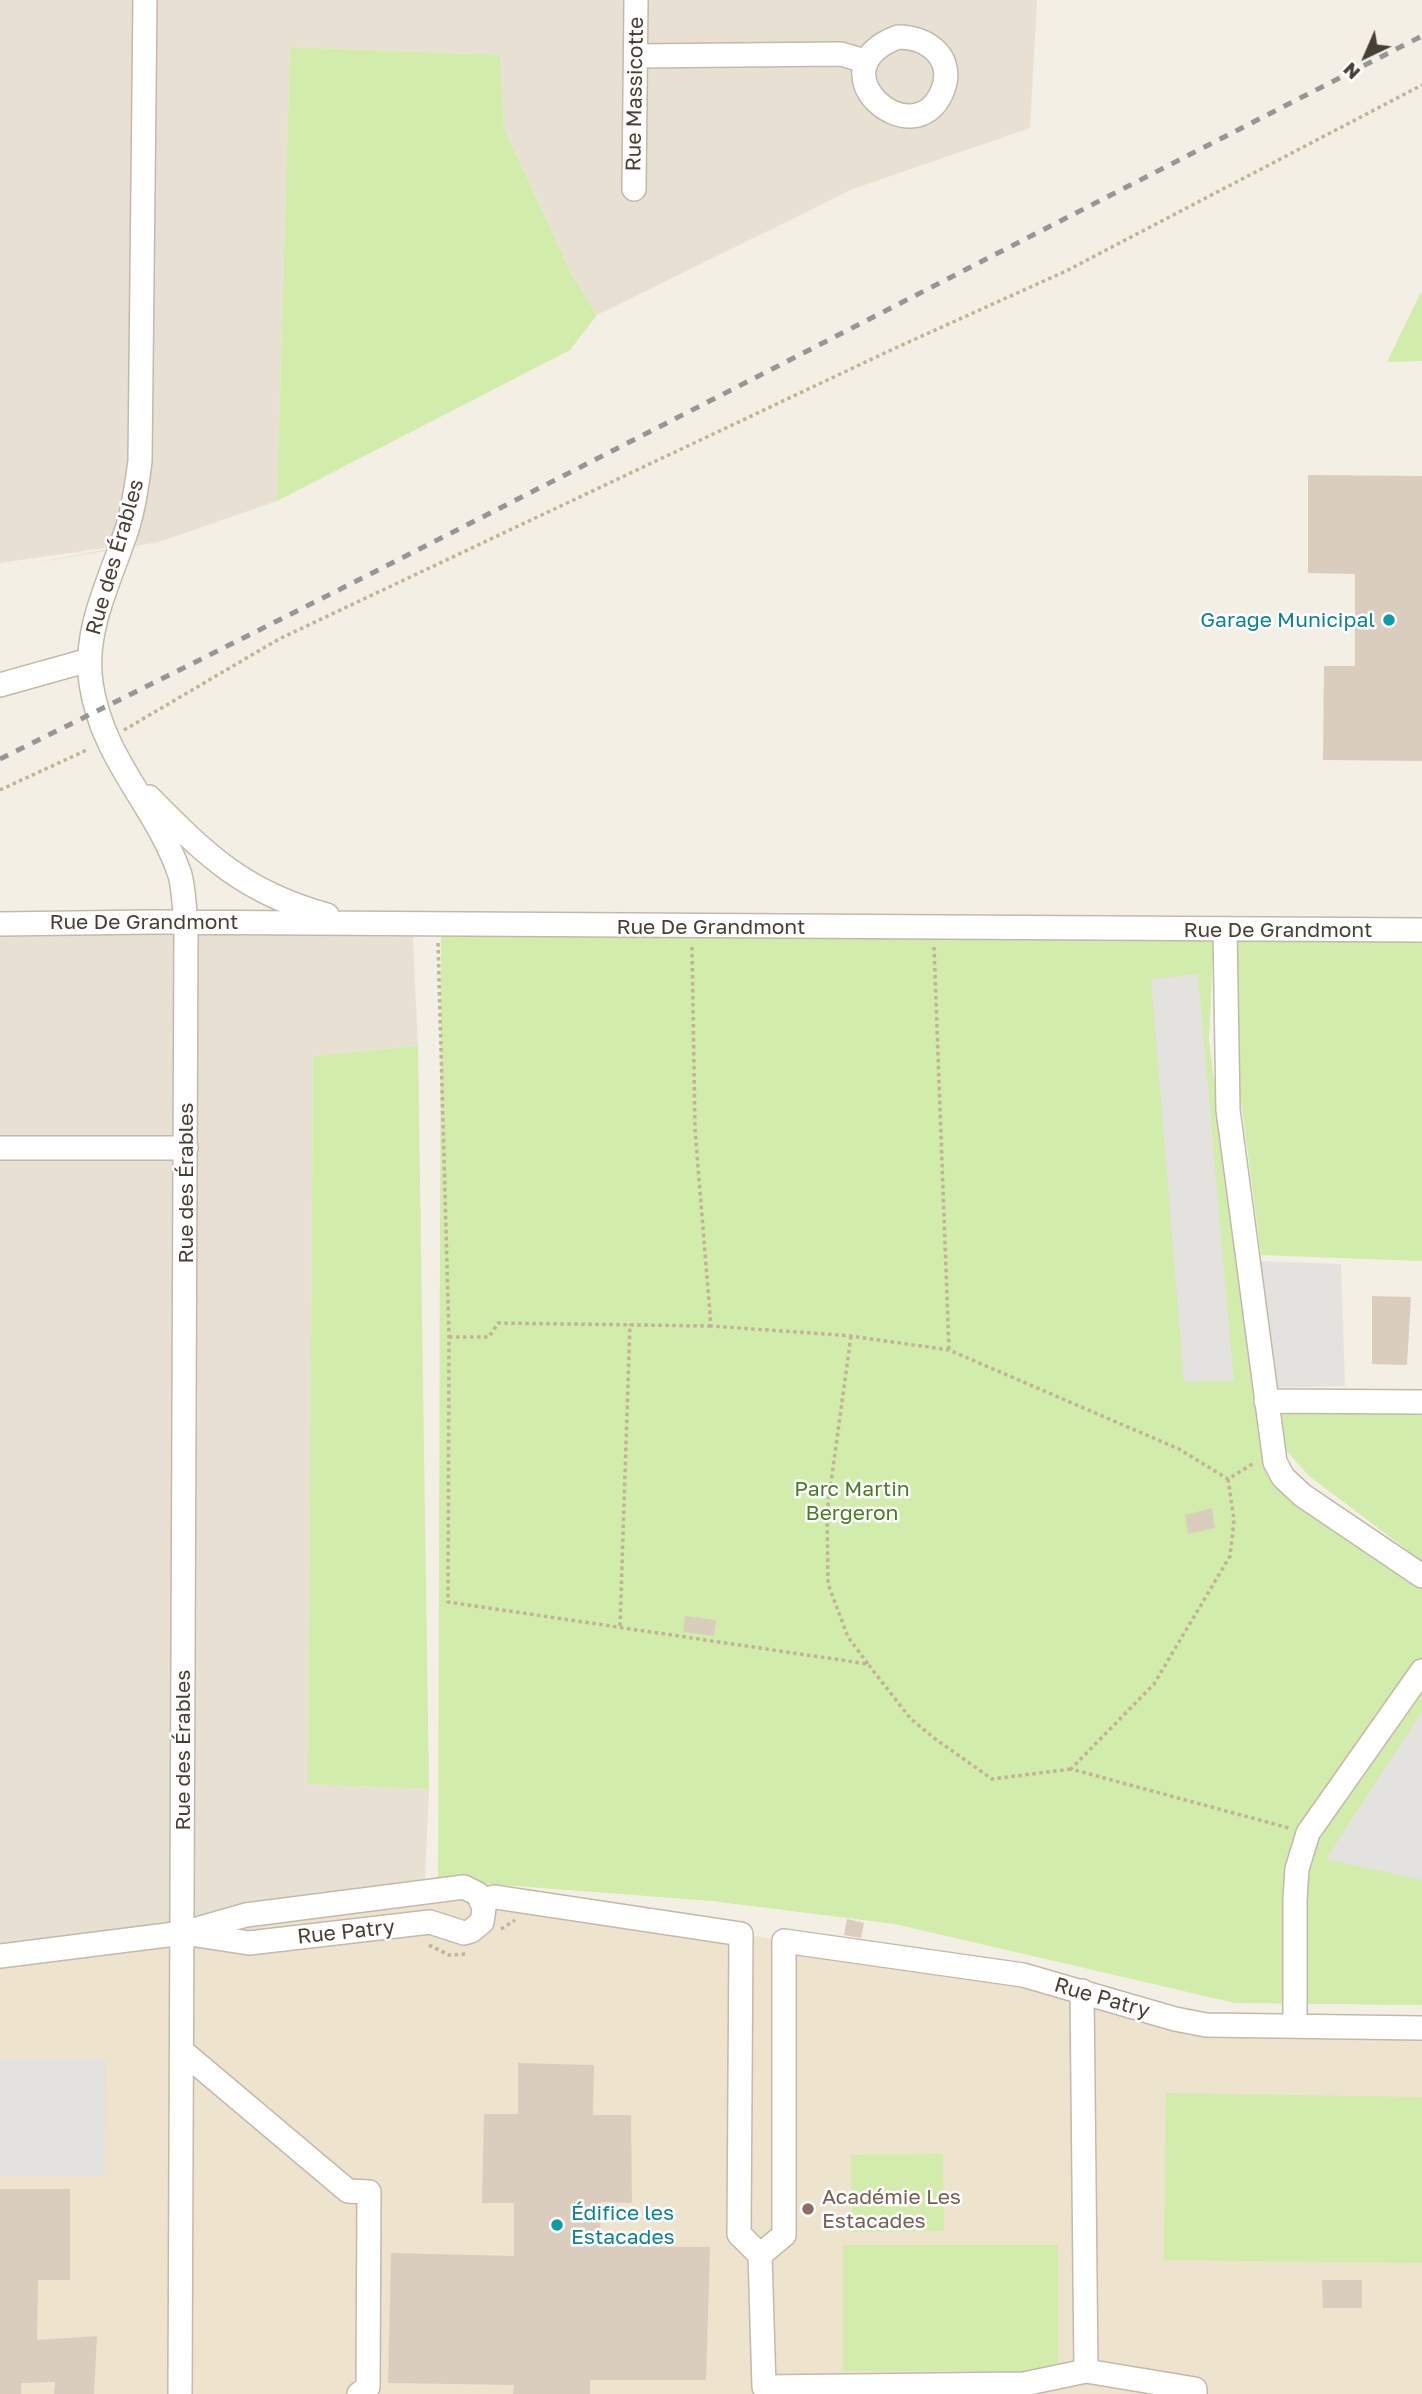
<!DOCTYPE html>
<html>
<head>
<meta charset="utf-8">
<style>
	body { margin:0 }
	#map { position:relative; width:1422px; height:2394px; overflow:hidden; background:#f4efe5; font-family:"Golos Text",sans-serif }
	canvas { display:block }
	.north { position:absolute; left:1331px; top:21px; width:70px; height:70px; -webkit-text-stroke:5px #fff; paint-order:stroke; rotate:224deg; font-size:19px; font-weight:700; line-height:28px; text-align:center; color:#473f34 }
	.north::after { content:''; display:block; margin:auto; width:24px; height:32px; background:#473f34; clip-path:polygon(50% 0,100% 100%,50% 72%,0 100%) }
</style>
</head>
<body>
<div id="map">
<canvas width="1422" height="2394"></canvas>
<div class="north">N</div>
</div>
<script>
const ctx = document.querySelector('canvas').getContext('2d');
ctx.lineJoin = 'round';
function fillPath(path, color) {
  ctx.fillStyle = color;
  ctx.fill(path, 'evenodd');
}
function stroke(path, color, width, dash) {
  ctx.strokeStyle = color;
  ctx.lineWidth = width;
  ctx.lineCap = dash ? 'butt' : 'round';
  ctx.setLineDash(dash || []);
  ctx.stroke(path);
}
function label(font, color, halo, rows, align = 'center') {
  ctx.font = font + ' "Golos Text",sans-serif';
  ctx.lineWidth = 5;
  ctx.setLineDash([]);
  ctx.textBaseline = 'middle';
  ctx.strokeStyle = halo;
  ctx.fillStyle = color;
  for (const [text, x, y, turn = 0] of rows) {
    ctx.save();
    ctx.translate(x, y);
    ctx.rotate((+turn || 0) * Math.PI / 180);
    ctx.textAlign = isNaN(turn) ? turn : align;
    if (halo) ctx.strokeText(text, 0, 0);
    ctx.fillText(text, 0, 0);
    ctx.restore();
  }
}
fillPath(new Path2D(`
	M0,0H1037L1030,128L853,189L597,315L573,277L504,128L500,55L290,47L277,501L159,542L29,564L145,542L0,563Z
	M412,917L418,1046L313,1056L308,1784L429,1789L424,1901L0,1968V928Z`), '#e8e1d3');
fillPath(new Path2D(`
	M471,1895L1023,1975L1234,2022L1422,2024V2394H193V1927Z
	M183,1930L184,2394H0V1953Z`), '#eee4ce');
fillPath(new Path2D(`
	M290,47L500,55L504,128L573,277L597,315L570,350L277,501Z
	M1422,293V361L1387,362L1420,294Z
	M441,915L1214,924L1209,1041L1262,1452L1292,1486L1422,1580V2005L1235,2003L895,1924L712,1901L438,1880Z
	M1237,926L1422,929V1261L1261,1255L1233,1039Z
	M418,1046L429,1789L308,1784L313,1056Z
	M1422,1394V1561L1309,1476L1282,1446L1270,1396Z
	M1166,2093L1422,2097V2263L1164,2260Z
	M943,2154L944,2231L852,2232L851,2155Z
	M843,2245H1058V2371H843Z`), '#d1ecab');
fillPath(new Path2D(`
	M1198,974L1234,1381L1184,1382L1151,979Z
	M1253,1261L1341,1264L1345,1386L1267,1388Z
	M1422,1711V1880L1326,1859Z
	M0,2059H106L105,2176H0Z`), '#e4e2de');
fillPath(new Path2D(`
	M1308,475L1422,476V761L1323,760L1324,666H1355V574L1308,573Z
	M1372,1296L1411,1297L1407,1365L1372,1364Z
	M1212,1508L1215,1528L1188,1534L1185,1515Z
	M685,1616L716,1620L714,1636L683,1632Z
	M847,1919L864,1923L861,1938L844,1935Z
	M518,2063L594,2065L593,2115H631L632,2203L601,2202L600,2246L710,2247L706,2380H590V2394H513L514,2385L388,2383L391,2253L514,2256V2203H482L484,2114H518Z
	M0,2189H70V2280H38L37,2340L97,2336L94,2394H54L55,2382L21,2383V2394H0Z
	M1322,2280H1362V2308H1323Z`), '#dacdbd');
const minor = new Path2D(`
	M145,0L140,461C137,484 134,507 127,529C111,579 83,629 91,683C102,760 157,806 180,875C184,890 184,907 186,923L180,2394
	M898,37C929,37 956,59 942,92C914,158 811,70 898,37Z
	M636,56L841,54L865,61
	M634,189L636,0
	M0,685L89,660
	M149,797C207,856 245,893 327,915
	M0,924L152,922L1422,930
	M1225,931L1228,1110L1275,1462L1283,1477L1302,1495L1422,1576
	M0,1148H186
	M1266,1401L1422,1402
	M482,1900L495,1897L741,1934L739,2234L760,2255L764,2387L1024,2384L1086,2371
	M0,1956L183,1933L246,1915L464,1887L478,1894L484,1908L482,1922L471,1931L464,1933L430,1922L249,1943L183,1933
	M1082,1991L1086,2371L1195,2389V2394
	M1295,2025V1899L1297,1869L1308,1833L1422,1671
	M182,2051L348,2191L369,2192L368,2387L359,2394
	M760,2255L784,2235V1941L1023,1975L1175,2019L1206,2025L1422,2028`);
stroke(minor, '#c3b9aa', 26);
stroke(new Path2D(`
	M124,730L279,639L891,350L1066,271L1422,85
	M0,790L89,749
	M438,943L449,1337L448,1602L868,1664L910,1718L934,1738L992,1779L1071,1769
	M692,947L695,1130L711,1326L851,1336L949,1350L1179,1449L1228,1479L1254,1463
	M934,947L949,1350
	M851,1336L827,1512L828,1584L848,1637L868,1664
	M449,1337H489L498,1323L711,1326
	M1228,1479L1234,1520L1230,1556L1154,1684L1071,1769L1289,1828
	M620,1626L630,1324
	M501,1929L515,1920
	M429,1945L449,1955L467,1954`), '#c3b297', 3.5, [3.5, 3.5]);
stroke(minor, '#fff', 23);
stroke(new Path2D(`
	M0,759C477,524 948,277 1422,36`), '#969696', 5, [9, 9]);
for (const [x, y, r, color] of [
	[1389,620,7,"#0f9aa8"],
	[808,2209,7,"#8d6e63"],
	[557,2225,7,"#0f9aa8"]
]) {
  const dot = new Path2D();
  dot.arc(x, y, r, 0, 2 * Math.PI);
  ctx.fillStyle = color;
  ctx.fill(dot);
  stroke(dot, '#fff', 2.5);
}
label('21px', '#473f34', '#fff', [
	["Rue Massicotte",635,94,-89],
	["Rue des Érables",115,557,-74],
	["Rue De Grandmont",144,922],
	["Rue De Grandmont",711,927],
	["Rue De Grandmont",1278,930],
	["Rue des Érables",186,1183,-90],
	["Rue des Érables",183,1750,-90],
	["Rue Patry",346,1932,-6],
	["Rue Patry",1102,1998,16]
]);
label('21px', '#0d838f', '#fff', [
	["Garage Municipal",1375,620],
	["Édifice les",571,2213,"left"],
	["Estacades",571,2237,"left"]
], 'right');
label('21px', '#497d23', '#fff', [
	["Parc Martin",852,1489],
	["Bergeron",852,1513]
]);
label('21px', '#785e54', '#fff', [
	["Académie Les",822,2197],
	["Estacades",822,2221]
], 'left');
</script>
</body>
</html>
